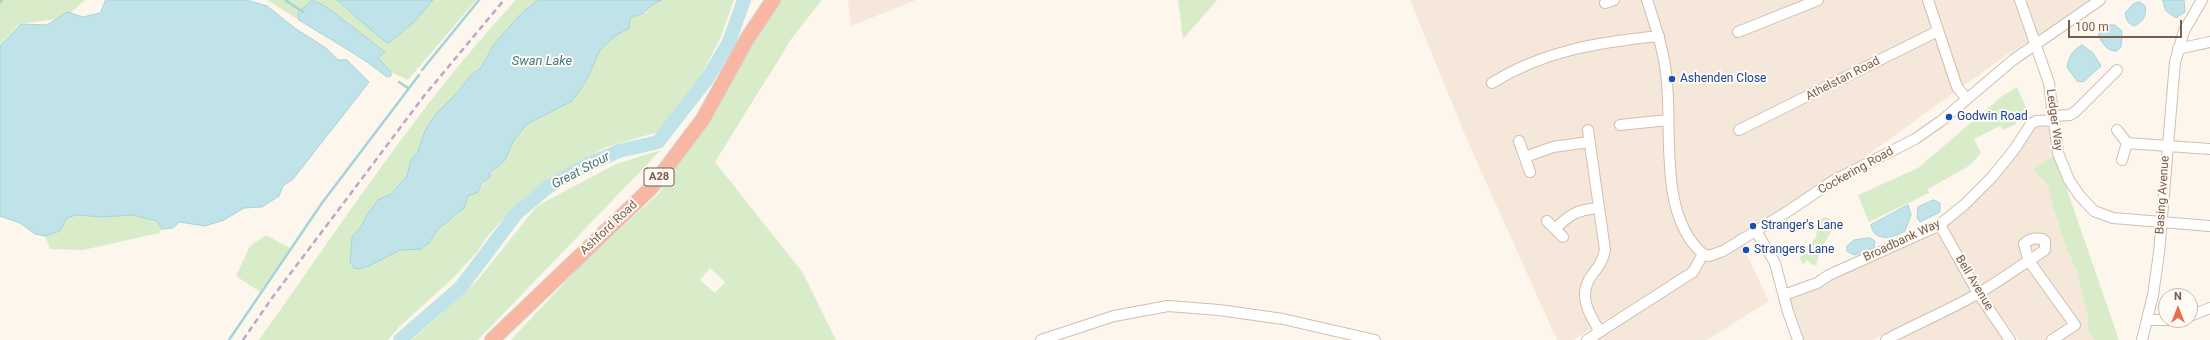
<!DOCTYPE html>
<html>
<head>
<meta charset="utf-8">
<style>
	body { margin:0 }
	#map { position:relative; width:2210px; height:340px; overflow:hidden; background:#fdf6ec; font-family:Roboto,sans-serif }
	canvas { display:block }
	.north { position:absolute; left:2158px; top:288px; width:40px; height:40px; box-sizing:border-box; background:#fffaf3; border:1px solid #cabbb1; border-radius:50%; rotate:0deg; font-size:11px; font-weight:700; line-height:16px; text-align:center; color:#7a5c4d }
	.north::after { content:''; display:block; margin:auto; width:14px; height:18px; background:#e76f51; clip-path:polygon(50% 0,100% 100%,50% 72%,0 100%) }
	.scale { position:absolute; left:2068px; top:20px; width:114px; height:18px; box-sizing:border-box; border:2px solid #7a5c4d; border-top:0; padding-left:5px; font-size:12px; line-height:14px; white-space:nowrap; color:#7a5c4d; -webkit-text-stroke:3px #fffaf3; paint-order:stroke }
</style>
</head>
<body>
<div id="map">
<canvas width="2210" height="340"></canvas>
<div class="north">N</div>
<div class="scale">100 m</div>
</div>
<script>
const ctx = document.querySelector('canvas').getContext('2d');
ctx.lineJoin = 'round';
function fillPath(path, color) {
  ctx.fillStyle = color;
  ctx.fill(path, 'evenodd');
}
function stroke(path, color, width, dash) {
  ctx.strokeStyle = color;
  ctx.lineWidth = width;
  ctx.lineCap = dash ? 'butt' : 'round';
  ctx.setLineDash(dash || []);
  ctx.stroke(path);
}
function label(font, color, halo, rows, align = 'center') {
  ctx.font = font + ' Roboto,sans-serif';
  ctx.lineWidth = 4;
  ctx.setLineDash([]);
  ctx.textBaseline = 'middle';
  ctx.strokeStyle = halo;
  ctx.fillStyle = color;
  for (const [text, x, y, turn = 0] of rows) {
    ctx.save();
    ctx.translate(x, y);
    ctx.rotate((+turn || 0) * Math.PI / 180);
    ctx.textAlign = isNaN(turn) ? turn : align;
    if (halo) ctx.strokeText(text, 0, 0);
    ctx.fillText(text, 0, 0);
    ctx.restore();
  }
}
fillPath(new Path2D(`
	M848,0H916L851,26Z
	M1410,0H2097L2008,54L1742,245L1769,301L1707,340H1591L1615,325L1610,317L1573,340H1557L1468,142Z
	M2045,125L2050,128L2055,155L2032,170L2048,185L2052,205L2066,247L2077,272L2088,318V332L2095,340H2019L1979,284L1945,229V224L2015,154L2019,153L2034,129Z
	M1933,230L1939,232L1972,287L1969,293L1873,340H1803L1794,318L1790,300L1793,296Z
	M1980,299L2006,340H1895Z`), '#f5e8da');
fillPath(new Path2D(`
	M0,0H85L65,18L19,24L0,45Z
	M267,0H337L389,43L414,22L433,0H476L408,80L391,72L377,58L385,52L328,8L313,0L299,15V20Z
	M516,0H538L520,15L494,44L481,68L472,74L457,93L434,116L425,131L418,151L411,160L407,176L391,194L378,200L367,215L361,227L352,237L350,254L351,266L364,268L400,250L421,249L429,243L438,229L464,208L468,196L478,192L490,174L505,160L514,140L527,124L572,101L585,83L600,50L615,36L629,28L630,20L633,16H641L646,13L650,6L662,0H734L720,39L699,79L662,131L606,147L544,182L502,220L486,238L477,252L453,278L398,328L388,340H259C342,224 419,104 516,0Z
	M781,0H822L792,38L715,162L803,273L836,340H511L581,265L658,194L708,120L758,30ZM710,268L725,282L715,293L700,280Z
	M1178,0H1217L1183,39Z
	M2017,87L2029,114L2015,120L2016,124L2003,130L2000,126L1974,139L1981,153L1969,166L1928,189L1929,193L1869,222L1858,195L1918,168L2002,96Z
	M661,150L478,340H412L476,282L537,206L616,164Z
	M2055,155L2119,340H2095L2088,332V318L2077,272L2066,247L2052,204L2048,185L2032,170Z
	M76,215L102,217L133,215L157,221L162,229L159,233L83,250L50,249L45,236L60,231L67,218Z
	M1824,217L1830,219L1833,223L1832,230L1820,251L1816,265L1811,264L1807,260L1803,264L1799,257C1805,255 1804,252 1808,247C1815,237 1819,238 1815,224Z
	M266,235L290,248L260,292L236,276L250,246Z`), '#d8ecc9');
const water = new Path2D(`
	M106,0H246L267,6L296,29L326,48L338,60H347L369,82L293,179L283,186L279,196L262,207L244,208L224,220L205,226L179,222L173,228L162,229L157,221L133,215L102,217L76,215L67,218L60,231L45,236L35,234L20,223L0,216V46L21,24L47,25L67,12L83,17L100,13Z
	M313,0L328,8L385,52L378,58L391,72V76L387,77C360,55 329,39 299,20L298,13Z
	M337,0H433L414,22L389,43L383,40Z
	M538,0H662C658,2 652,4 650,7C642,14 645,15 633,16L630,20L629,28L615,36L600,50L585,83L572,101L527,124L514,140L505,160L490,173V177L482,183L478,192L468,196L464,208L438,229L429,243L421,249L400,250L369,266L358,269L354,268L350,262L352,237L361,227L367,215L378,200L391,194L407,176L411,160L418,151L425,131L434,116L457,93L472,74L481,68L494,44L520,15Z
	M2163,0H2184L2185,12L2176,18L2166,11Z
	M2140,2L2145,6C2147,15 2143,22 2134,26C2128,23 2126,20 2125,13L2133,4Z
	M2109,25H2115L2122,31L2121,47L2117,51C2107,52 2103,43 2098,36L2100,31Z
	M2082,45L2093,53L2101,66L2083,82L2077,81L2067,67C2069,56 2073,50 2082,45Z
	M1934,200L1940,203V212L1920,222L1917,218L1918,207Z
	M1908,205L1911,215L1905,231C1894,238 1874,243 1871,225Z
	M1870,238L1875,241L1874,248L1854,255L1847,251V246L1854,240Z`);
fillPath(water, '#bfe3e8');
stroke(water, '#a5d3da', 1);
stroke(new Path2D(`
	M285,0L303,12
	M0,2L2,0
	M422,70L479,0
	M399,82L408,88
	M229,340L322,203L419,75`), '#a5d3da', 2.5);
stroke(new Path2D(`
	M400,340L461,287L516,214L548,187L584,166L619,151L658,142L707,79L729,42L744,0`), '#bfe3e8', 14);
const minor = new Path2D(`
	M1647,0C1656,27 1665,54 1667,83C1672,135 1659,216 1703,254
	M1928,0L1957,87L1967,99
	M2020,0L2049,83L2058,153L2069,180L2079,195L2094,211L2113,218L2210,226
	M1605,3L1614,0
	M1738,32L1818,0
	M2178,49L2210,42
	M1492,83C1543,51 1599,42 1659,36
	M2054,116L2070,115L2076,111L2117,70
	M1620,125L1668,120
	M1588,130L1605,250C1603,261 1598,267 1592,275C1577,295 1589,314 1600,332
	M1739,130L1938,31
	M2117,130L2127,143L2122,160
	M1519,141L1530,172
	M2127,143L2210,149
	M1525,157L1553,147L1589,142
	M1547,221L1563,237
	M1940,225L1978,293L2010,340
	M1555,229C1570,214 1577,210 1598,208
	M1756,231L1775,263L1788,312L1798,340
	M1703,254L1709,256L1723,251L1790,210L1833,181L1915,139L1941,121L2013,60L2100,0
	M1784,295L1817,283L1829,275L1938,226L1964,205L1992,177L2014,150L2031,124L2036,121L2054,120
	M2190,316L2210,308
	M2147,320H2181
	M1041,340L1114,316L1168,306L1219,310L1283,319L1375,340
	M1587,340L1693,272L1703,254
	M1886,340C1916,324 1949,310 1979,293C2001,280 2023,264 2045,250V241L2042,239C2035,238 2030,238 2024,244L2029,261L2075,325L2052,340
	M2142,340L2153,295L2159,253L2175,62L2184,31L2202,0`);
const highway = new Path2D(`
	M492,340L651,188L703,119L747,39L773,0`);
stroke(minor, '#d1beb0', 12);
stroke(highway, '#dad1cd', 16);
stroke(minor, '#fff', 10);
stroke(highway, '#f7b7a3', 14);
stroke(new Path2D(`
	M243,340L272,298L424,96L504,0`), '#b9a8c9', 2.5, [6, 4]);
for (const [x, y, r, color] of [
	[1672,79,4,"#1a4fb4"],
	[1949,117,4,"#1a4fb4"],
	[1753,226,4,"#1a4fb4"],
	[1746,250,4,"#1a4fb4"]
]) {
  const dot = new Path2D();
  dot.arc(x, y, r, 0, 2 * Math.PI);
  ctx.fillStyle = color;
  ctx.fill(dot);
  stroke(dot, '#fffaf3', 1.5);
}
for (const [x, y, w] of [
	[659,177,30]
]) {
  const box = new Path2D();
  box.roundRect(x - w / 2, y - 9, w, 18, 3);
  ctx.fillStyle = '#fffaf3';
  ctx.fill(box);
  stroke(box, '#7a5c4d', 1);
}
label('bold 11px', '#7a5c4d', null, [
	["A28",659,177]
]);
label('12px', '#164399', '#fffaf3', [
	["Ashenden Close",1680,79],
	["Godwin Road",1957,117],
	["Stranger's Lane",1761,226],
	["Strangers Lane",1754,250]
], 'left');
label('12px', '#7a5c4d', '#fffaf3', [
	["Athelstan Road",1843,79,-27],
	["Ledger Way",2054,120,82],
	["Cockering Road",1856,171,-29],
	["Basing Avenue",2163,195,-86],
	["Ashford Road",609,228,-43],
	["Broadbank Way",1902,241,-25],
	["Bell Avenue",1974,283,59]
]);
label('italic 13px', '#437c86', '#fffaf3', [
	["Swan Lake",542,62],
	["Great Stour",581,171,-28]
]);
</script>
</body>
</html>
